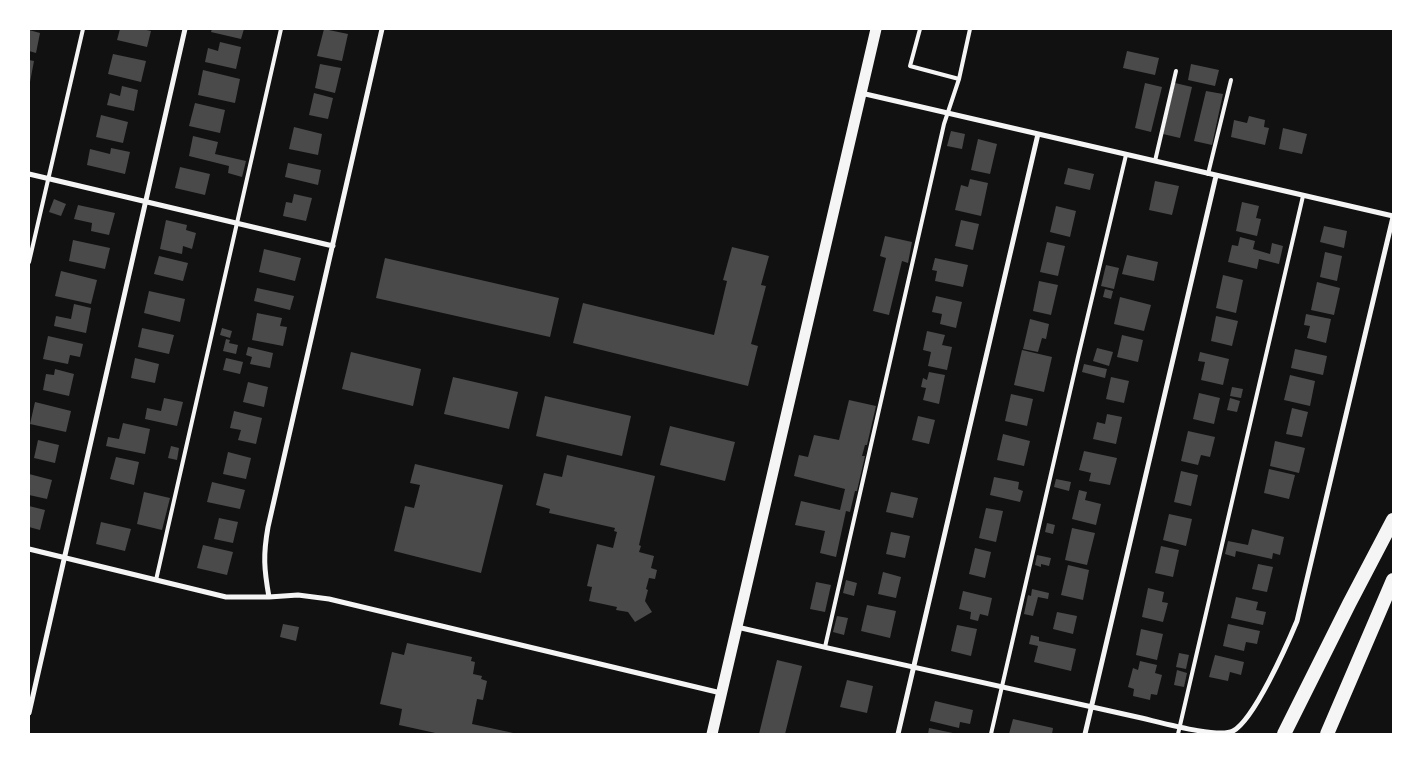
<!DOCTYPE html>
<html>
<head>
<meta charset="utf-8">
<style>
	body { margin:0 }
	#map { position:relative; width:1422px; height:763px; overflow:hidden; background:#111; font-family:"Libre Baskerville",serif }
	canvas { display:block }
	.frame { position:absolute; inset:0; border:30px solid #fff; pointer-events:none }
</style>
</head>
<body>
<div id="map">
<canvas width="1422" height="763"></canvas>
<div class="frame"></div>
</div>
<script>
const ctx = document.querySelector('canvas').getContext('2d');
ctx.lineJoin = 'round';
function fillPath(path, color) {
  ctx.fillStyle = color;
  ctx.fill(path, 'evenodd');
}
function stroke(path, color, width, dash) {
  ctx.strokeStyle = color;
  ctx.lineWidth = width;
  ctx.lineCap = dash ? 'butt' : 'round';
  ctx.setLineDash(dash || []);
  ctx.stroke(path);
}
fillPath(new Path2D(`
	M120,29H142L151,31L147,47L117,40Z
	M212,29H244L241,39L211,32Z
	M324,29L348,34L342,61L317,56Z
	M29,30L40,33L36,53L29,51Z
	M220,42L241,47L236,69L205,62L208,48L218,51Z
	M1127,51L1159,58L1155,75L1123,68Z
	M113,54L146,61L141,82L108,74Z
	M29,60L34,61L30,82H29Z
	M320,64L341,68L335,93L315,88Z
	M1191,64L1219,70L1215,86L1188,80Z
	M203,70L240,79L235,103L198,95Z
	M1145,83L1162,87L1151,132L1135,128Z
	M1175,83L1192,87L1180,138L1163,134Z
	M122,86L138,90L134,111L107,105L110,93L120,96Z
	M1206,91L1223,94L1212,145L1194,141Z
	M314,93L333,98L328,119L309,115Z
	M195,103L225,110L220,133L189,126Z
	M101,115L128,122L123,143L96,137Z
	M1249,116L1265,120L1264,127L1269,128L1265,145L1231,137L1234,120L1247,123Z
	M294,127L322,134L318,155L289,149Z
	M1283,128L1307,134L1302,154L1279,149Z
	M951,131L965,134L962,149L947,146Z
	M193,136L218,142L215,154L246,161L242,177L228,173L229,166L189,156Z
	M978,139L997,144L990,174L971,170Z
	M111,148L130,152L125,174L87,165L90,149L110,154Z
	M288,163L321,170L318,185L285,177Z
	M180,167L210,174L205,195L175,188Z
	M1068,168L1094,174L1090,190L1064,184Z
	M970,179L988,183L981,216L955,210L961,185L968,187Z
	M1155,181L1179,186L1172,215L1149,210Z
	M294,194L312,198L306,221L283,216L286,202L292,203Z
	M54,199L66,204L61,216L49,212Z
	M1242,202L1259,206L1256,218L1261,219L1257,236L1236,231Z
	M78,205L115,213L109,235L91,231L92,223L74,219Z
	M1056,206L1076,211L1070,237L1050,232Z
	M166,220L187,225L186,230L196,233L192,249L183,246L182,254L160,249Z
	M961,220L979,224L973,250L955,246Z
	M1324,226L1347,231L1344,248L1320,242Z
	M885,236L912,242L908,263L902,261L889,315L873,311L886,258L880,256Z
	M1240,237L1255,241L1253,249L1270,254L1272,243L1283,246L1279,264L1259,259L1257,269L1228,262L1232,245L1238,246Z
	M73,240L110,248L105,269L69,261Z
	M1047,242L1065,246L1058,276L1040,272Z
	M732,247L769,256L761,285L766,286L751,344L758,346L748,386L573,343L583,303L714,335L727,281L723,280Z
	M264,249L301,258L295,281L259,272Z
	M1325,252L1342,256L1337,281L1320,277Z
	M1127,255L1158,262L1154,281L1122,274Z
	M159,256L188,263L183,281L154,274Z
	M385,258L559,298L550,337L376,298Z
	M935,258L968,265L963,287L935,281L937,271L932,270Z
	M1106,265L1119,268L1114,289L1101,286Z
	M61,271L97,280L91,304L55,296Z
	M1223,275L1243,280L1236,313L1216,308Z
	M1039,281L1058,285L1051,315L1033,311Z
	M1317,282L1340,288L1334,315L1311,310Z
	M257,288L294,296L290,310L254,301Z
	M1105,289L1113,291L1111,299L1103,297Z
	M149,291L185,299L180,322L144,313Z
	M936,296L962,302L956,328L940,324L942,314L932,312Z
	M1120,297L1151,305L1144,331L1114,324Z
	M74,304L91,308L86,333L54,326L56,316L71,319Z
	M257,313L282,318L280,326L287,327L283,346L252,340Z
	M1306,314L1331,319L1326,343L1307,338L1310,326L1304,325Z
	M1216,316L1238,321L1232,346L1211,341Z
	M1030,319L1049,324L1046,339L1042,338L1038,352L1023,349Z
	M142,328L174,335L169,354L138,347Z
	M222,328L232,331L230,338L220,335Z
	M927,331L945,335L942,345L952,347L947,370L928,366L931,352L923,350Z
	M1122,335L1143,340L1138,362L1117,357Z
	M48,336L83,344L80,357L70,355L68,364L43,359Z
	M226,339L230,340L229,343L238,345L236,354L223,351Z
	M248,347L273,353L270,368L250,364L252,357L246,355Z
	M1097,348L1113,352L1109,366L1093,361Z
	M1295,349L1327,356L1323,375L1291,368Z
	M1022,350L1052,357L1044,392L1014,385Z
	M351,352L421,369L413,406L342,389Z
	M1200,352L1229,359L1223,385L1201,380L1205,362L1198,361Z
	M135,358L159,364L155,383L131,378Z
	M226,358L243,362L240,374L223,370Z
	M1084,364L1107,369L1105,378L1082,372Z
	M55,369L74,374L69,396L43,390L46,374L54,375Z
	M929,372L945,375L939,404L923,400L926,388L921,387L923,378L927,380Z
	M1290,375L1315,381L1310,406L1284,400Z
	M453,377L518,392L509,429L444,414Z
	M1111,377L1129,381L1124,403L1106,399Z
	M248,382L268,387L264,407L243,402Z
	M1232,387L1243,389L1241,398L1230,396Z
	M1199,393L1220,398L1214,424L1193,419Z
	M1011,394L1033,399L1027,426L1005,421Z
	M545,396L631,416L622,456L536,436Z
	M164,398L183,402L177,426L145,419L147,408L161,411Z
	M1230,398L1240,401L1237,412L1227,410Z
	M849,400L876,406L867,445H865L862,456H865L857,491H855L850,512L846,511L836,557L820,553L825,531L795,525L801,501L840,510L845,489L794,476L799,455L808,457L814,435L839,440Z
	M35,402L71,411L66,432L30,424Z
	M1292,408L1308,412L1302,437L1286,434Z
	M234,411L262,418L256,444L238,440L241,430L230,428Z
	M1107,414L1122,417L1116,444L1093,439L1097,422L1105,424Z
	M918,416L935,420L929,444L912,440Z
	M123,423L150,429L145,454L106,446L108,437L119,439Z
	M670,426L735,442L725,481L660,465Z
	M1188,431L1215,437L1210,457L1201,455L1198,465L1181,461Z
	M1003,434L1030,441L1024,466L997,460Z
	M38,440L59,445L55,463L34,458Z
	M1275,441L1305,448L1299,473L1270,466Z
	M171,446L179,448L177,460L168,458Z
	M1084,451L1117,458L1110,485L1089,481L1091,473L1079,470Z
	M228,452L251,458L246,479L223,474Z
	M567,455L655,476L639,545L641,546L639,552L654,556L651,568L657,570L655,579L649,578L646,589L648,590L645,601L652,612L635,622L628,612L616,610L617,607L589,601L592,587L587,586L597,544L613,548L617,532L614,531L615,528L549,513L550,509L536,505L544,473L562,477Z
	M116,457L139,462L134,485L110,479Z
	M415,464L503,485L481,573L394,551L405,506L414,508L420,485L410,483Z
	M1269,469L1295,475L1289,499L1264,493Z
	M1181,471L1198,475L1191,506L1174,502Z
	M29,474L52,480L47,499L29,495Z
	M994,477L1019,482L1018,489L1023,491L1020,502L990,495Z
	M1056,479L1071,482L1069,491L1054,487Z
	M212,482L245,490L240,509L207,502Z
	M1079,490L1087,492L1085,500L1101,504L1096,525L1072,519Z
	M144,492L170,498L162,530L137,524Z
	M891,492L918,498L913,518L886,512Z
	M29,506L45,510L40,530L29,527Z
	M986,508L1003,511L996,542L979,538Z
	M1169,514L1192,519L1186,546L1163,540Z
	M219,518L238,522L233,543L214,539Z
	M101,522L131,529L125,551L96,544Z
	M1047,523L1055,525L1053,534L1045,532Z
	M1072,528L1095,533L1087,565L1065,560Z
	M1252,529L1284,537L1280,555L1273,553L1272,559L1236,551L1235,557L1225,554L1228,541L1248,545Z
	M891,532L910,536L905,558L886,554Z
	M203,545L233,552L227,575L197,568Z
	M1161,546L1179,550L1173,577L1155,573Z
	M975,548L991,552L985,578L969,574Z
	M1037,555L1051,558L1049,566L1041,564V567L1035,565Z
	M1258,564L1273,567L1267,592L1252,589Z
	M1068,565L1089,570L1083,600L1061,595Z
	M883,572L901,577L896,598L878,594Z
	M846,580L857,583L854,596L843,593Z
	M816,582L831,585L825,612L810,609Z
	M1148,588L1164,592L1162,602L1168,603L1163,622L1142,617Z
	M1032,589L1049,593L1048,599L1038,597L1033,616L1024,614L1028,595L1031,596Z
	M963,591L992,598L988,616L980,614L978,621L970,619L971,612L959,609Z
	M1236,597L1258,602L1256,610L1266,612L1263,625L1231,618Z
	M867,605L896,611L890,638L861,631Z
	M1057,612L1077,616L1073,634L1053,629Z
	M837,616L848,618L844,635L833,632Z
	M283,624L299,627L296,641L280,637Z
	M1228,624L1260,631L1257,644L1246,642L1244,651L1223,646Z
	M957,625L977,629L971,656L951,651Z
	M1141,629L1163,634L1157,660L1136,655Z
	M1031,635L1039,637V641L1076,649L1071,671L1034,662L1038,646L1029,644Z
	M407,643L472,657L471,661L475,662L473,674L482,676L481,679L487,681L483,700L477,699L472,724L518,734H440L399,725L402,709L380,704L392,652L404,655Z
	M1179,653L1189,655L1186,669L1176,667Z
	M1215,655L1244,662L1241,675L1230,672L1228,681L1209,677Z
	M777,660L802,666L785,734H759Z
	M1140,661L1157,665L1155,673L1162,675L1157,695L1151,694L1150,700L1133,696L1134,689L1128,687L1133,668L1138,670Z
	M1177,670L1187,673L1184,687L1174,685Z
	M847,680L873,686L867,713L840,707Z
	M935,701L973,710L970,724L960,722L959,728L930,721Z
	M1013,719L1053,728L1052,734H1009Z
	M929,728L953,733V734H928Z`), '#4a4a4a');
stroke(new Path2D(`
	M959,79L970,29
	M1155,161L1176,71
	M1208,174L1231,80
	M29,262L83,29
	M156,580L281,29
	M825,647L944,124L959,79L910,66L920,29
	M991,734L1078,357L1126,155
	M1178,734L1303,196`), '#f5f5f5', 4);
stroke(new Path2D(`
	M861,93L1393,216
	M29,174L333,246
	M29,549L226,597H269L298,595L329,599L721,693
	M269,597C264,569 263,555 268,527L382,29
	M737,627C870,658 1003,688 1137,717C1156,721 1218,739 1233,731C1254,720 1287,645 1297,621L1393,217
	M29,713L185,29
	M898,734L1038,134
	M1085,734L1216,176`), '#f5f5f5', 5);
stroke(new Path2D(`
	M712,734L876,29`), '#f5f5f5', 11);
stroke(new Path2D(`
	M1284,734L1349,604L1393,520
	M1327,734L1393,580`), '#f5f5f5', 14);
</script>
</body>
</html>
